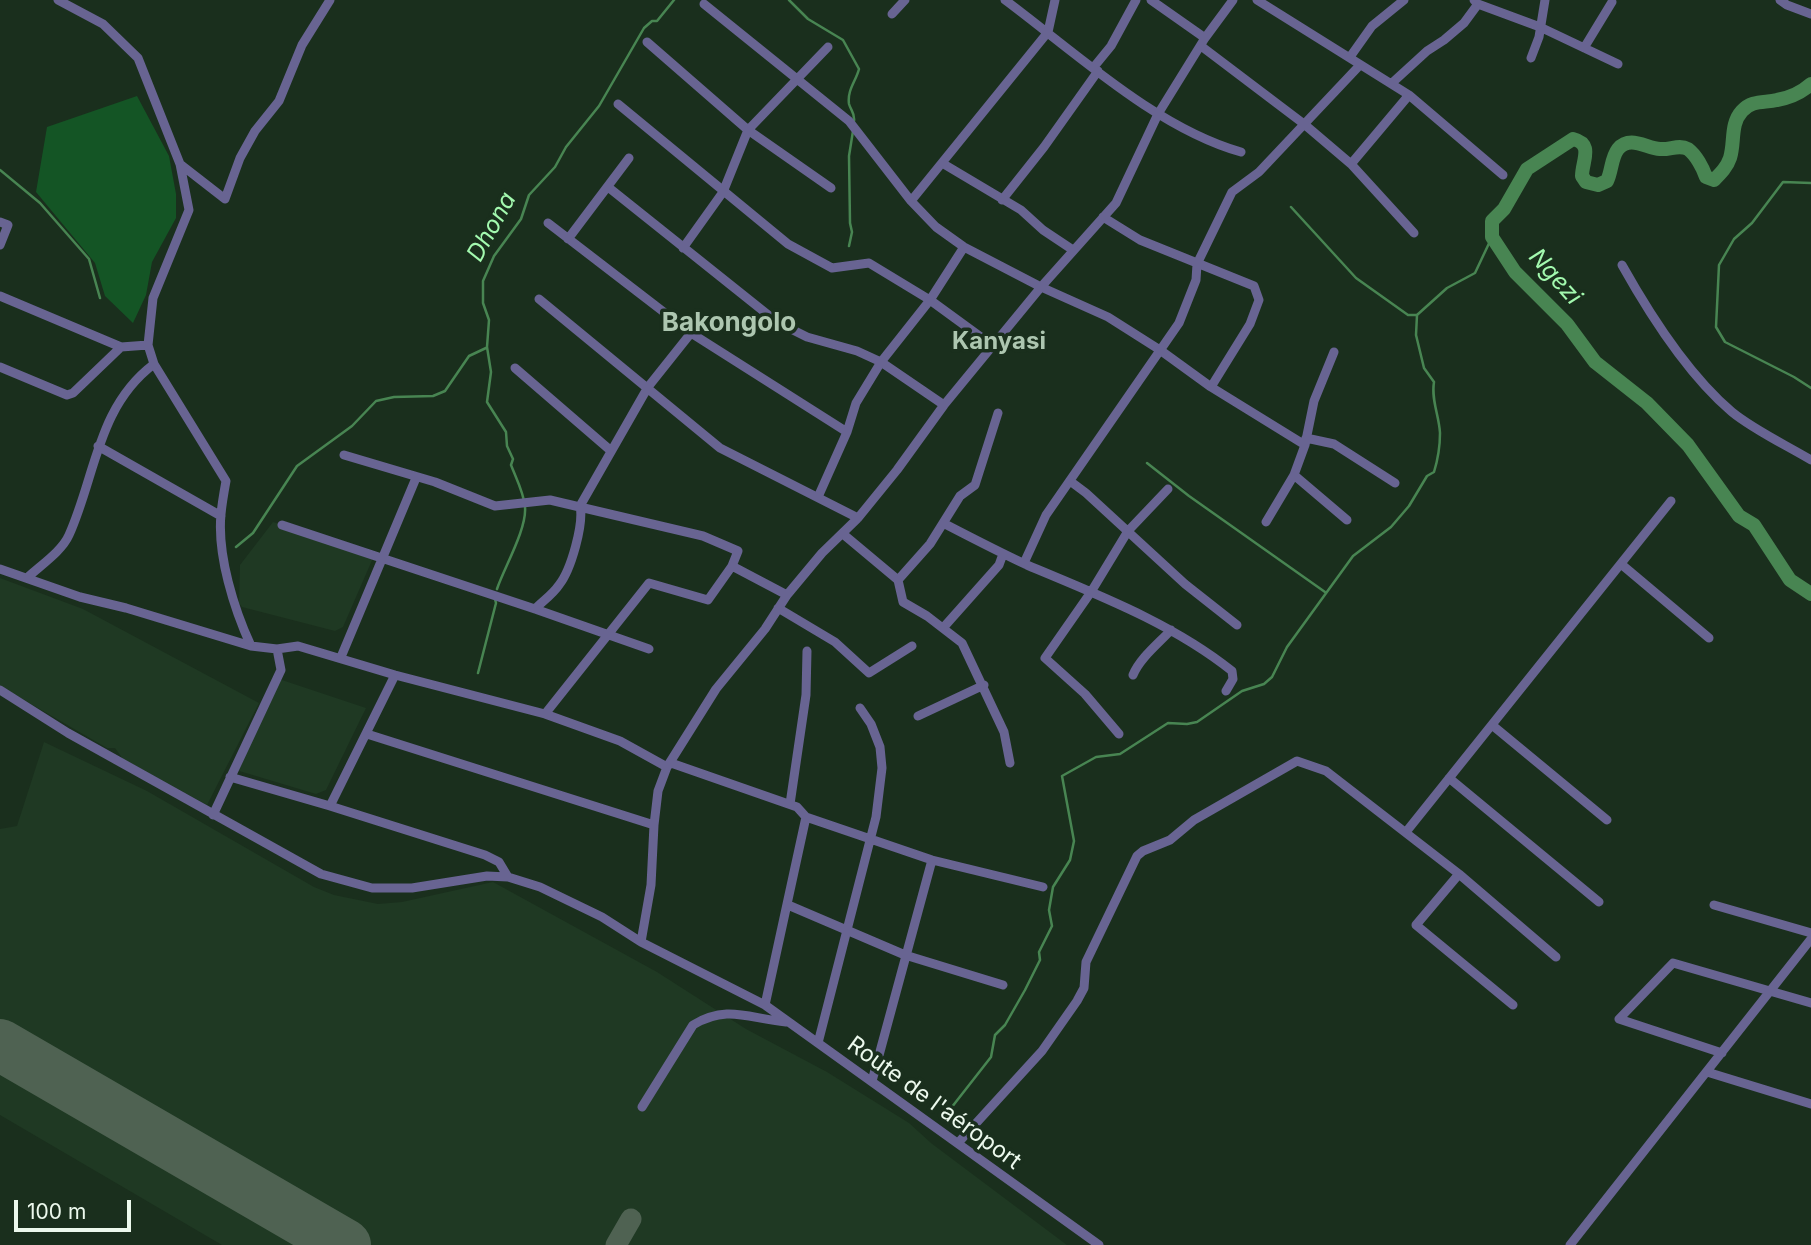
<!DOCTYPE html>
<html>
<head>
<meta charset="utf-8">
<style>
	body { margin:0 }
	#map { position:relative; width:1811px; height:1245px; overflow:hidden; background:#1a2f1d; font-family:Inter,sans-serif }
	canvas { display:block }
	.scale { position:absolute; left:14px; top:1200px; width:117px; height:32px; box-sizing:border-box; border:4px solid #ecf9ed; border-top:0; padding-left:9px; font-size:21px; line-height:24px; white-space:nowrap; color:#ecf9ed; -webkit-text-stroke:5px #1a2f1d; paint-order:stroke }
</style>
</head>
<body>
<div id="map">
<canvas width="1811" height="1245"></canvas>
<div class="scale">100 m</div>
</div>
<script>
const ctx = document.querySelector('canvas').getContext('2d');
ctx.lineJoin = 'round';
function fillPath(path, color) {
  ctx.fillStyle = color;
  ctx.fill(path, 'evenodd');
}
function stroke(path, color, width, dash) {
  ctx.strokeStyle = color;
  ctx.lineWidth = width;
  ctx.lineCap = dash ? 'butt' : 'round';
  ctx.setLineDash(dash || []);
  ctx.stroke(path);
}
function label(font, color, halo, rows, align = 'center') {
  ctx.font = font + ' Inter,sans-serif';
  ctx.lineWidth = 7;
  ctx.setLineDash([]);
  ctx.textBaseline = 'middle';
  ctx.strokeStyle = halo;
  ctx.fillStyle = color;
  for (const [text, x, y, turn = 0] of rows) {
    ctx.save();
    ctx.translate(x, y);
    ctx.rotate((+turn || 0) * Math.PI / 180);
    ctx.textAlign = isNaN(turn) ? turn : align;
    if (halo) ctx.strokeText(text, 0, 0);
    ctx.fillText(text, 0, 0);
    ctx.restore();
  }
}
fillPath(new Path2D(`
	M273,522L369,553L373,558L343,627L335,631L242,607L239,603L240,565Z
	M0,578L83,609L259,703L207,805L123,759L115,748H107L0,686Z
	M276,678L366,708L326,790L316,794L236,770Z
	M44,742L147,791L314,887L334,895L378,904L402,902L493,882L657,972L746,1029L827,1072L909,1123L931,1143L1067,1245H222L0,1115V829L17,826Z`), '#1f3923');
fillPath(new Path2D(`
	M137,96L169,156L176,194V218L152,262L146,295L133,323L105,296L95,263L36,192L47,127Z`), '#145525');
stroke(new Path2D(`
	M789,0L808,19L843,40L859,69C856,81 847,90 849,104C851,111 855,113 854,121
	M0,170L40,203L89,259L100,298
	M1811,183L1783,182L1752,223L1734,239L1719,265L1716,327L1725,342L1794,377L1811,388
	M1291,207L1356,278L1408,315H1416
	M849,246L852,232L850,223L849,156L853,131
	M1147,463L1189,496L1325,592
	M236,547L253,533L297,466L352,426L376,401L394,397L433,396L445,391L469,356L486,348
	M497,589C504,568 527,529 525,507C524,493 516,478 511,465L513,459L507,446L506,432L487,402L491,372L487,347L489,320L483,303V281L494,256L521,219L529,195L555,167L566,147L599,106L644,28L652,21H657L674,0
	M478,673L496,603L495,599
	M948,1112L991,1057L995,1035L1005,1025L1025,990L1040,960L1039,952L1052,926L1049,910L1053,887L1070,860L1074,841L1062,776L1096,757L1120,754L1168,723L1187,724L1197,722L1242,691L1264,684L1272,677L1287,647L1353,556L1391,527L1409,506L1427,476L1434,472C1438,459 1440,446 1440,433C1439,415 1431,400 1434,382L1424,368L1416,335L1417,315L1447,288L1475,273L1492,237`), '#488552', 2.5);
stroke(new Path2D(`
	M1811,84C1802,92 1789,98 1777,100C1764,103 1752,100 1742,111C1730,124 1735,142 1730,158C1727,167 1721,173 1714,180L1706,177C1703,168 1696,155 1688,149C1679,144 1670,150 1660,149C1646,148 1630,135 1618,149C1611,158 1612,171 1607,181L1598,185L1586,182L1582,176C1582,161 1594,144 1573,139L1527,169L1504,209L1492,221V237L1515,272L1567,324L1595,362L1647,403L1688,445L1739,516L1754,525L1790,580L1811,594`), '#488552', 14);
stroke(new Path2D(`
	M616,1245L631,1219`), '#4f6252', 21);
stroke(new Path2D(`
	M0,1045L345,1245`), '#4f6252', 52);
stroke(new Path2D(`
	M58,0L103,24L138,58L180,164L189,210L153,298L148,345L154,364L226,481C224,492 222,503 221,514C217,555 234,609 251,646
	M1005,0C1075,52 1156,128 1241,152
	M1151,0L1205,38
	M1257,0L1409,95L1503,175
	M1474,0L1478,4L1540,27L1618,64
	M1780,0L1787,5L1811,14
	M704,4L849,121L911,201L936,227L964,247L1041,287L1108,317L1160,350L1211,387L1305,445
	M892,14L905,0
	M647,42L748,130L831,188
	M1201,46L1304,124L1351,164L1414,233
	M1584,48L1612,2
	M1350,57L1372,26L1404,0
	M1531,58L1539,37L1545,0
	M1093,68L1111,46L1136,0
	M1392,83L1427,51L1444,40L1464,23L1478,4
	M618,104L788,244L832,268L869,263L930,300L993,346
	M942,163L1021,210L1043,230L1073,250
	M180,164L225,199L240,158L255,131L279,101L302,45L330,0
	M1351,164L1409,95
	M608,187L777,322L807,337L857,351L881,362L944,405
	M1002,200L1044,147L1098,71
	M911,201L1048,32L1055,0
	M1103,217L1140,240L1254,286L1259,300L1250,324L1211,387
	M0,222L8,225L0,245
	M548,223L691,333L847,432
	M568,239L629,158
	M683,248L723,192L748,130L828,47
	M1622,265C1650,315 1687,374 1732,412C1754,430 1786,445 1811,460
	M0,296L121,347L148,345
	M539,299L720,448L858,518
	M0,367L67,395L73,393L121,347
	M515,368L610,450
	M1306,438L1334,444L1395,483
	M98,446L221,516
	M344,455L435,482L495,506L550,500L703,536L738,551L732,566L787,595
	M1294,475L1347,520
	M1070,481L1086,493L1185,584L1237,625
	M818,497L847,432L856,403L881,362L930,300L964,247
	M1266,522L1294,475L1305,445L1314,401L1334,352
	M945,524C972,538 999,552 1027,565C1098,595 1172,623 1232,671L1233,679L1226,691
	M282,525L535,609L649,649
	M843,534L898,580L903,602L927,616L962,643L1004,732L1010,763
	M1024,563L1046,515L1179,323L1196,280L1197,264L1232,192L1259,172L1360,65
	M1621,564L1709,638
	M0,569L80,597L126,608L251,646L277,649L298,646L395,675L545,714L620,741L667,767
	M28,577C41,565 62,551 69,535C96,475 97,407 154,364
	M898,580L930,544L960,496L975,485L998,413
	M778,608L835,642L869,673L912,646
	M535,609C543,601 553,594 559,585C571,570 584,524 580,506L648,387L691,333
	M943,628L999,565L1003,554
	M341,657L416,478
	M1133,675C1140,658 1158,644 1171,630
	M0,690L68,733L321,874L372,888H412L487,876L508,877L540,887L602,917L641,942L765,1005L1099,1245
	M545,714L649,583L708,600L732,566
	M918,716L984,685
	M1492,725L1607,820
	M367,734L654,825
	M1119,734L1085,694L1045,658L1091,592L1128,531L1168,489
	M671,763L797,807L806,817L765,1005
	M230,777L330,806L485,855L499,862L508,877
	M1449,778L1599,902
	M790,804L806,695L807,651
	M330,806L395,675
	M213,815L281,670L277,649
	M806,817L932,860L1043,887
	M1406,832L1671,501
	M1459,874L1416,925L1513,1005
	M788,905L905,955L1003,985
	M1714,905L1811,933
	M641,942L651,885L654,825L658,791L667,767L716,689L765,629L787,595L822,553L858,518L897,470L944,405L1041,287L1116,203L1158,114L1205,38L1233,0
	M818,1043L876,817L882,768L880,747L871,724L860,708
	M1722,1053L1619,1019L1673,963L1811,1003
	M1707,1072L1811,1104
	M872,1081L932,860
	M642,1107L693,1025C728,1004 749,1019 786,1022
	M958,1143L1042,1051L1077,1001L1084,988L1086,962L1137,856L1143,851L1170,840L1194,820L1297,761L1326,771L1459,874L1556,957
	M1570,1245L1811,939`), '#686492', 9);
label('23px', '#ecf9ed', '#1a2f1d', [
	["Route de l'aéroport",934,1103,36]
]);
label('italic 24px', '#a3f9af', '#1a2f1d', [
	["Dhona",492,227,-61],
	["Ngezi",1555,277,48]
]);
label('bold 24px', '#adc6b0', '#1a2f1d', [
	["Kanyasi",999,342]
]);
label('bold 26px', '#adc6b0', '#1a2f1d', [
	["Bakongolo",729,323]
]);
</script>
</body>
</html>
